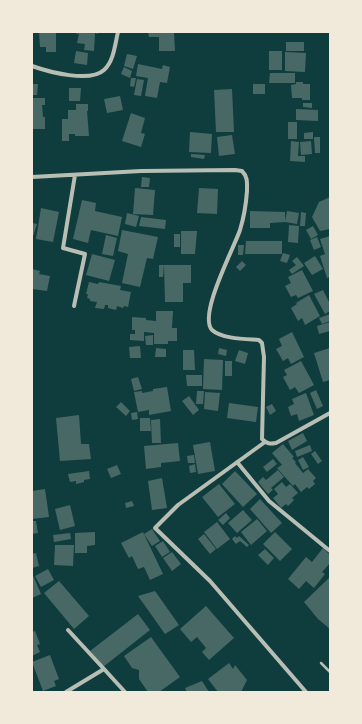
<!DOCTYPE html>
<html>
<head>
<meta charset="utf-8">
<style>
	body { margin:0 }
	#map { position:relative; width:362px; height:724px; overflow:hidden; background:#0f3d3e; font-family:"Exo 2",sans-serif }
	canvas { display:block }
	.frame { position:absolute; inset:0; border:33px solid #f1e9da; pointer-events:none }
</style>
</head>
<body>
<div id="map">
<canvas width="362" height="724"></canvas>
<div class="frame"></div>
</div>
<script>
const ctx = document.querySelector('canvas').getContext('2d');
ctx.lineJoin = 'round';
function fillPath(path, color) {
  ctx.fillStyle = color;
  ctx.fill(path, 'evenodd');
}
function stroke(path, color, width, dash) {
  ctx.strokeStyle = color;
  ctx.lineWidth = width;
  ctx.lineCap = dash ? 'butt' : 'round';
  ctx.setLineDash(dash || []);
  ctx.stroke(path);
}
fillPath(new Path2D(`
	M39,32H56V52H46V47H40Z
	M70,32H98V34L95,33L94,51L84,50L85,44L77,43L79,34Z
	M148,32H174L175,51H159V37H149Z
	M286,42H304V51H286Z
	M76,51L88,53L87,65L74,63Z
	M269,51H282V70H269Z
	M285,52L306,53L305,72L285,71Z
	M127,54L137,56L133,69L124,66Z
	M138,64L162,69L163,65L170,67L167,83L160,82L157,98L145,96L148,78L136,76Z
	M124,67L132,71L130,78L121,74Z
	M270,73H295V83H269Z
	M131,78H136L134,87L130,86Z
	M137,79L144,80L141,96L134,95Z
	M296,82H303V84H310V100H302V98H292L291,85L296,84Z
	M32,84H38L37,95H32Z
	M253,84H265V94H253Z
	M69,88H81L80,101H69Z
	M232,89L234,132H216L214,90Z
	M120,96L123,110L107,113L104,99Z
	M33,98H45V105H42L43,117H45V129H32Z
	M303,103H312V108L303,107Z
	M76,104H88V111H87L89,136H75V134H69V141H62V119H68V110H76Z
	M296,109L318,110V121L296,120Z
	M131,113L145,118L141,133L145,134L141,147L122,141Z
	M288,122H297V139H288Z
	M190,132L212,134L211,153L189,152Z
	M313,132V139H304V133Z
	M232,135L235,154L219,156L217,137Z
	M314,137H320V153H315Z
	M291,141L299,142L298,156H305V162L290,161Z
	M311,141L312,154L301,155L300,142Z
	M191,154L205,155L204,159L191,157Z
	M142,177L150,178L149,187H141Z
	M135,188L155,190L153,215L133,214Z
	M199,188L218,189L217,214L197,213Z
	M330,197V229L320,231L312,217L319,202Z
	M82,200L96,203L95,211L122,217L118,236L91,230L88,243L73,239Z
	M41,208L59,212L53,242L36,239Z
	M250,211L285,212V221L287,211L299,213L297,224L285,222L270,223V228H250Z
	M301,212L306,213L305,226H300Z
	M127,213L139,216L136,227L125,224Z
	M141,217L166,220L165,229L139,226Z
	M32,223L37,224L32,239Z
	M289,225L299,226L298,243L288,242Z
	M313,226L318,235L311,239L306,230Z
	M122,230L158,237L153,259L147,258L140,287L122,283L128,254L118,251Z
	M181,231H197L195,254H181Z
	M174,234H180V247H174Z
	M106,235L117,238L113,256L102,254Z
	M330,236V277L327,278L320,256L325,254L320,239Z
	M317,237L321,247L314,250L310,240Z
	M246,241H282V254H245Z
	M238,245H244L243,255H238Z
	M283,253L290,255L287,263L280,261Z
	M92,254L115,260L109,281L86,275Z
	M315,256L323,269L312,275L304,263Z
	M297,257L304,266L292,274L289,270L296,265L292,261Z
	M242,261L246,265L240,271L236,267Z
	M159,265H164L163,277H159Z
	M164,265H191V283H183V302H165Z
	M32,269L40,271L39,274L50,276L47,291L32,289Z
	M302,270L313,291L298,298L296,295L291,297L285,286L291,283L288,277Z
	M89,282L98,284L99,282L121,286L120,290L131,292L128,307L124,306L123,308L117,306L116,310L108,308V305H105L104,309L95,308L97,302L90,301V299L87,298L88,294H86Z
	M323,290L330,304V311L325,314L314,294Z
	M309,295L320,316L305,325L302,318L298,321L291,308L297,304L296,303Z
	M156,311H173L172,328H177V341H168V344H154V333L144,332V341L130,340V334H135V330H132V317L146,318V320L156,321Z
	M330,314V321L322,324L319,318Z
	M330,322V331L319,334L317,326Z
	M292,332L304,357L291,364L288,358L283,361L276,349L282,346L279,339Z
	M153,335V345H146L145,336Z
	M140,346L141,358H130L129,347Z
	M156,348L166,349V357H155Z
	M219,348L227,350L226,356L218,354Z
	M330,348V380L323,382L314,353Z
	M183,350H194L195,370H183Z
	M239,350L248,353L245,364L235,361Z
	M204,359L223,360L222,390L203,389Z
	M225,361H232V376H225Z
	M301,361L314,385L299,393L295,387L290,390L283,377L287,375L284,370Z
	M186,375H202V386H187Z
	M138,377L142,389L134,391L131,379Z
	M167,387L171,411L149,415V410L138,412L134,392L142,391V393L153,391V389Z
	M316,390L323,406L317,409L310,393Z
	M197,391H204L203,404H196Z
	M205,392L220,393L218,411L204,409Z
	M306,393L314,415L299,421L297,414L291,416L288,407L294,404L292,399Z
	M189,396L199,410L193,415L182,401Z
	M121,402L130,411L126,416L116,407Z
	M229,403L258,407L256,422L227,418Z
	M272,404L276,411L270,415L266,407Z
	M137,412L138,419L132,420L131,413Z
	M79,415L81,444H89L91,459L60,461L56,418Z
	M140,418H150L151,431H140Z
	M160,419L161,443H152L151,420Z
	M303,433L307,441L292,450L288,441Z
	M210,442L215,471L198,474L193,445Z
	M178,443L180,461L161,463V467L146,469L144,446Z
	M283,444L294,457L292,458L296,462L295,463L303,473L308,469L316,478L313,481L315,484L309,489L307,487L301,492L295,484L293,486L277,468L282,465L272,453Z
	M310,445L312,451L297,457L295,451Z
	M315,451L322,461L318,464L311,454Z
	M194,455L195,463H188L187,456Z
	M303,457L309,467L303,470L298,460Z
	M273,459L277,464L267,472L263,467Z
	M195,464L196,472L190,473L189,466Z
	M117,465L121,474L111,478L107,469Z
	M278,470L284,477L271,488L273,490L268,494L258,482L263,477L266,480Z
	M89,471L90,479L84,480V482L76,484V481L70,482L68,474Z
	M235,471L257,494L243,507L222,484Z
	M162,478L167,508L152,510L148,481Z
	M282,482L286,487L290,484L298,493L292,498L294,500L288,506L286,504L281,508L273,498L278,494L274,489Z
	M219,484L235,504L218,517L202,497Z
	M45,489L49,517L32,519V491Z
	M260,499L282,523L271,533L250,509Z
	M132,501L134,506L126,508L125,503Z
	M70,505L75,526L60,530L55,509Z
	M243,510L252,520L237,533L228,523Z
	M226,513L230,518L223,525L218,520Z
	M257,519L267,531L251,545L241,532Z
	M32,521H36L38,533L32,534Z
	M217,522L230,539L217,549L204,532Z
	M152,529L160,541L152,546L144,534Z
	M95,532V545L87,546V553H75V533Z
	M143,532L163,574L150,580L144,567L138,569L132,556L129,558L121,543Z
	M275,532L292,549L280,561L263,544Z
	M70,533L71,539L54,542L53,535Z
	M204,534L216,549L210,554L198,539Z
	M235,536L237,538L239,536L249,545L247,547L240,541L236,544L232,539Z
	M163,541L170,552L162,557L155,546Z
	M55,545H74L73,566L54,565Z
	M323,548L330,555V563L322,572L325,574L314,588L306,581L299,589L288,579L306,557L312,562Z
	M265,549L274,558L268,565L258,555Z
	M172,552L181,564L172,571L163,558Z
	M36,553L39,566L32,568V554Z
	M48,569L54,580L41,587L35,576Z
	M32,573L41,594L32,598Z
	M330,577V629L318,619L304,602Z
	M59,581L89,616L74,629L44,593Z
	M155,591L179,625L165,634L138,596Z
	M206,606L234,638L209,660L202,652L206,648L197,637L191,642L180,629Z
	M138,614L150,630L103,667L90,651Z
	M35,631L40,644L37,645L40,652L32,656V632Z
	M151,637L180,677L159,692H148L139,679V670L132,668L124,656Z
	M50,655L59,679L54,681L56,686L43,691L32,662Z
	M229,663L233,669L235,665L247,680L241,692H218L208,679Z
	M202,681L209,692H187L185,688Z`), '#486865');
stroke(new Path2D(`
	M321,663L330,672`), '#b8beb3', 2.5);
stroke(new Path2D(`
	M32,66C49,72 90,83 104,70C114,61 115,44 118,32
	M32,177L141,171L235,170L242,171C248,177 247,183 247,191C246,205 244,217 240,230C234,248 198,315 212,330C222,339 246,339 259,340L262,343L264,357L262,439C267,444 270,444 276,443L330,413
	M74,306L85,254L63,248L75,175
	M265,442L178,505L155,528L210,581L306,692
	M237,462L269,501L330,551
	M68,630L104,669
	M66,692L104,669L125,692`), '#b8beb3', 4);
</script>
</body>
</html>
